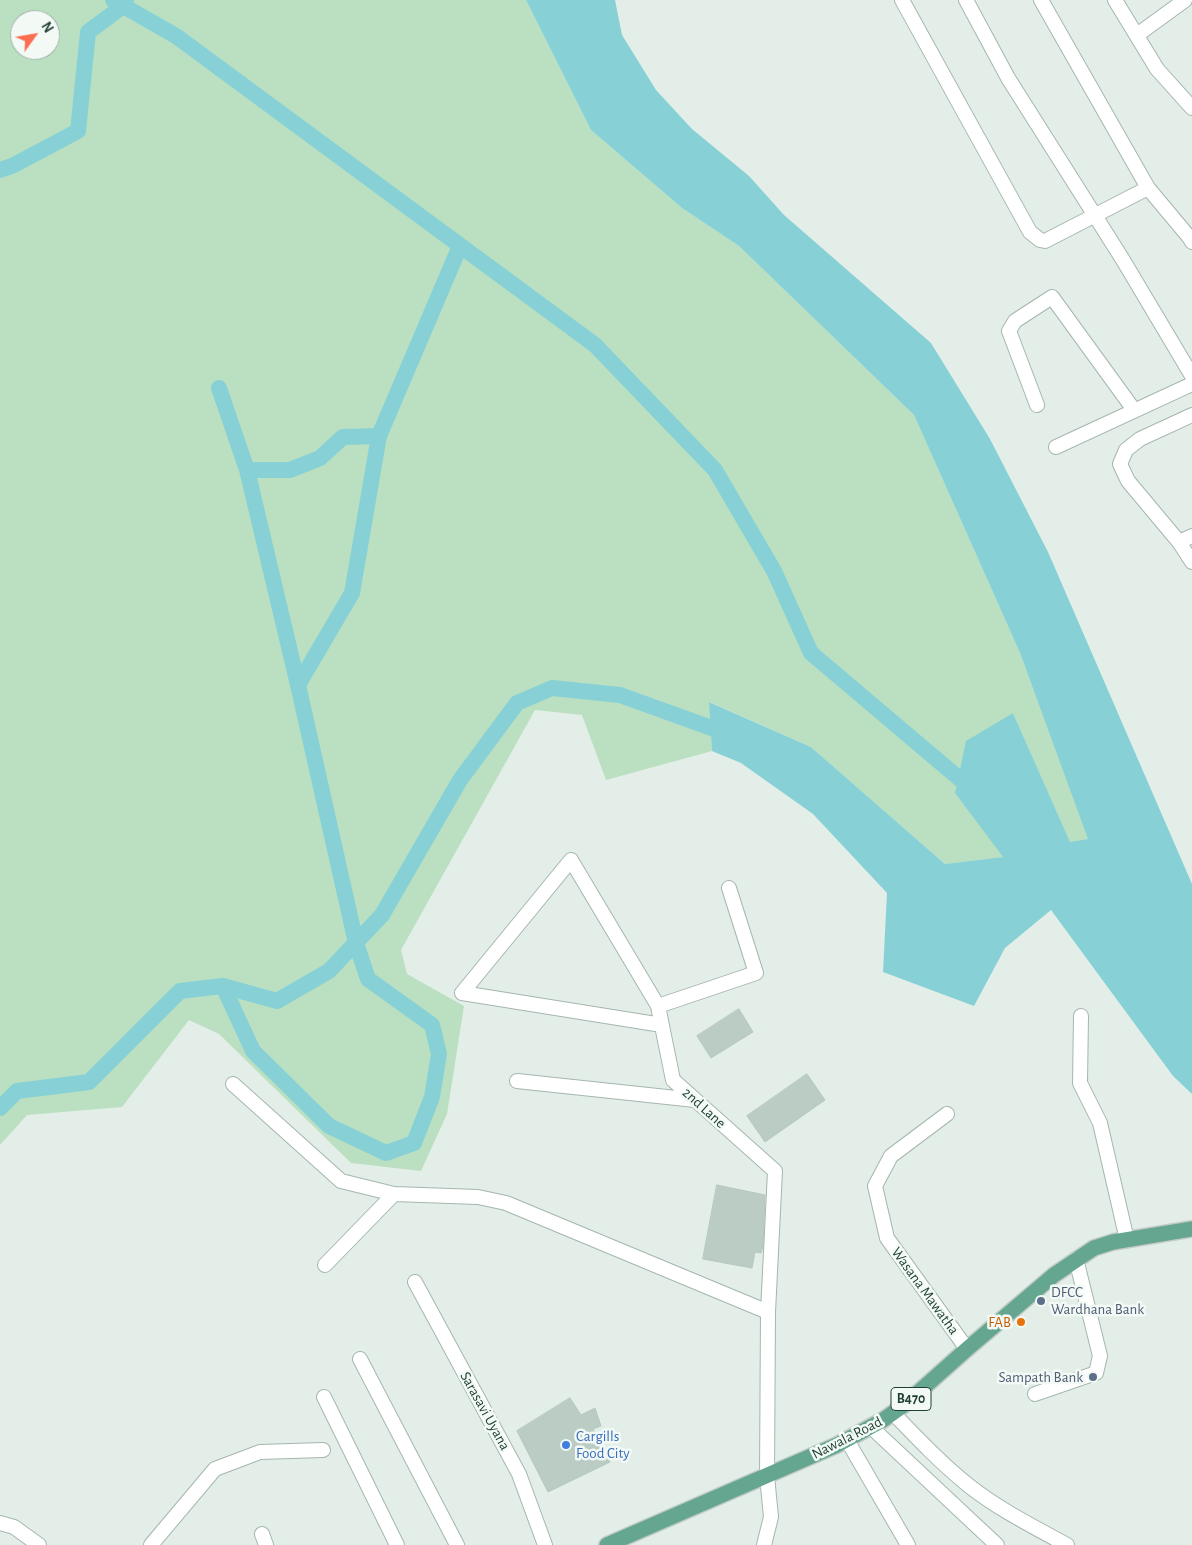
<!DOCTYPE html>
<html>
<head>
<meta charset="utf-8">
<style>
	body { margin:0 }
	#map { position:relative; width:1192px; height:1545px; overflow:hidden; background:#e3eee8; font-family:"Alegreya Sans",sans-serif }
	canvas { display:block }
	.north { position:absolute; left:10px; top:10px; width:50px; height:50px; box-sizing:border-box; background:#f3faf6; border:1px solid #9fb0a9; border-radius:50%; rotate:58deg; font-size:14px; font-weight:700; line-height:20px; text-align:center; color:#214035 }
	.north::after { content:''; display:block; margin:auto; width:18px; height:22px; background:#fc6e52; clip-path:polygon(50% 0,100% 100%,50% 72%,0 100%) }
</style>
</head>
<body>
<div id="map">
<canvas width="1192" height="1545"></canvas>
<div class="north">N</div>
</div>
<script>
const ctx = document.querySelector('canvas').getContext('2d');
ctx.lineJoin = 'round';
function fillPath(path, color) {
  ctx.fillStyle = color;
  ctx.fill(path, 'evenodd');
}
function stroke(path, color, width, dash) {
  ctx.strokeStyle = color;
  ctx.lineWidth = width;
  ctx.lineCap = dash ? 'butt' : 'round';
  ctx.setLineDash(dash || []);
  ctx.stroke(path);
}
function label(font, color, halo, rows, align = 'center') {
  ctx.font = font + ' "Alegreya Sans",sans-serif';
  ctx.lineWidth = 5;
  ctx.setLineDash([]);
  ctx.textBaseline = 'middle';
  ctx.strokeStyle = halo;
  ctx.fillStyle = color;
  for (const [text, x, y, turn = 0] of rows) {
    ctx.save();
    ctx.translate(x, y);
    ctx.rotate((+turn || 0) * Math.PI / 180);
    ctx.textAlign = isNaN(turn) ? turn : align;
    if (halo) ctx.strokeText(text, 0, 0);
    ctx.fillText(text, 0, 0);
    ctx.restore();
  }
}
fillPath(new Path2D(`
	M0,0H526L591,130L682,208L739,246L914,415L1020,653L1089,839L1070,843L1013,713L1004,857L945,864L811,747L710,702L712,751L606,780L582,715L535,710L401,950L407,974L464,1006L447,1114L421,1171L351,1163L219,1034L189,1020L122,1107L27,1115L0,1145ZM20,20H50V50H20Z`), '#bae0c1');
fillPath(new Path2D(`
	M526,0H615L622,35L656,90L692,129L749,176L784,215L931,343L990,439L1048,552L1192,884V1094L1173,1076L1051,910L1005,948L974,1006L883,972L887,893L813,814L741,763L712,751L709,702L811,747L945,864L1003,857L955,793L966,741L1013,713L1070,842L1088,839L1020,653L914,415L739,246L682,208L591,130Z`), '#87d1d6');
stroke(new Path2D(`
	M113,0L176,36L595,345L715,470L774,571L811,653L974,791
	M0,170L12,166L78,131L88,32L123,6L126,0
	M219,388L247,470L298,685
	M247,470H290L320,458L343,437L379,436
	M223,986L253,1051L329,1126L386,1153L414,1143L432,1097L439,1054L432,1025L368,979L356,943L298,685L352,593L379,436L460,246
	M0,1108L17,1091L89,1082L180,991L223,986L277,1001L329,971L382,915L460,780L517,703L552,688L620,695L731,735`), '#87d1d6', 16);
const building = new Path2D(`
	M739,1009L753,1032L711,1058L697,1036Z
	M807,1074L825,1100L765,1142L747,1116Z
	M717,1185L765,1195L763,1246L761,1253L755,1252L752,1268L703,1259Z
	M570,1398L581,1415L595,1408L601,1426L593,1429L610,1462L548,1492L517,1431Z`);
fillPath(building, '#baccc3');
stroke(building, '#b4c8be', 1);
const street = new Path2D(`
	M902,0L1030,232L1040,240L1045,241L1148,188
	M966,0L1008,78L1123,260L1192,376
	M1041,0L1148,188L1189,237L1192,242
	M1115,0L1157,69L1192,108
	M1137,35L1185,0
	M1037,405L1009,331L1015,321L1052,297L1134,410
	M1056,447L1192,384
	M1192,536L1179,542L1192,562
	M1179,542L1128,481L1120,464L1126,450L1140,439L1192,415
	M462,993L571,860L658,1006L673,1080L775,1171L768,1312L767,1476L771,1517L764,1545
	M462,993L662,1025
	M658,1006L756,973L729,888
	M1081,1016L1080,1083L1100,1123L1127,1240
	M517,1081L695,1100
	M233,1084L341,1181L394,1194L478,1197L506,1203L768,1312
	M947,1114L891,1156L875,1186L887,1238L967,1349
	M325,1265L394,1194
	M415,1282L519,1474L545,1545
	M360,1359L457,1545
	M1035,1394L1096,1373L1100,1356L1076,1259
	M324,1397L397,1545
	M893,1413C917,1438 941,1463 968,1485C998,1509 1034,1527 1067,1545
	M871,1427L997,1545
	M847,1440L908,1545
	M0,1523L14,1527L39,1545
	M262,1534L266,1545
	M151,1545L215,1469L260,1452L323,1450`);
const primary = new Path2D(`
	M607,1545L837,1445L883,1420L904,1405L967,1349L1054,1275L1094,1248L1113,1242L1192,1229`);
stroke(street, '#a5b6af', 16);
stroke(primary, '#c1cac6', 18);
stroke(street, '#fff', 14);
stroke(primary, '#64a690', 15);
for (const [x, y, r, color] of [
	[1041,1301,5,"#5c6f8a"],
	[1021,1322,5,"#e8710a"],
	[1093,1377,5,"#5c6f8a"],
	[566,1445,5,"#3f7fe0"]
]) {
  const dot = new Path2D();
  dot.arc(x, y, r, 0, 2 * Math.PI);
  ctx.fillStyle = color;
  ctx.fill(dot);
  stroke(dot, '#f3faf6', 2);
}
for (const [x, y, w] of [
	[911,1399,40]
]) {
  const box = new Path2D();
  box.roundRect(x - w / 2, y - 11.5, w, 23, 4);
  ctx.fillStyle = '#f3faf6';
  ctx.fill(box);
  stroke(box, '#214035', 1);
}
label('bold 14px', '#214035', null, [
	["B470",911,1399]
]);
label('15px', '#214035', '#f3faf6', [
	["2nd Lane",704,1108,42],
	["Wasana Mawatha",925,1291,54],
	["Sarasavi Uyana",485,1411,61],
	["Nawala Road",847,1438,-27]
]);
label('15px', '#4e5e75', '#f3faf6', [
	["DFCC",1051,1292],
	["Wardhana Bank",1051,1309],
	["Sampath Bank",1083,1377,"right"]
], 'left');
label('15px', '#c56008', '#f3faf6', [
	["FAB",1011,1322]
], 'right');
label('15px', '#366cbe', '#f3faf6', [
	["Cargills",576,1436],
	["Food City",576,1453]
], 'left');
</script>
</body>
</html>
